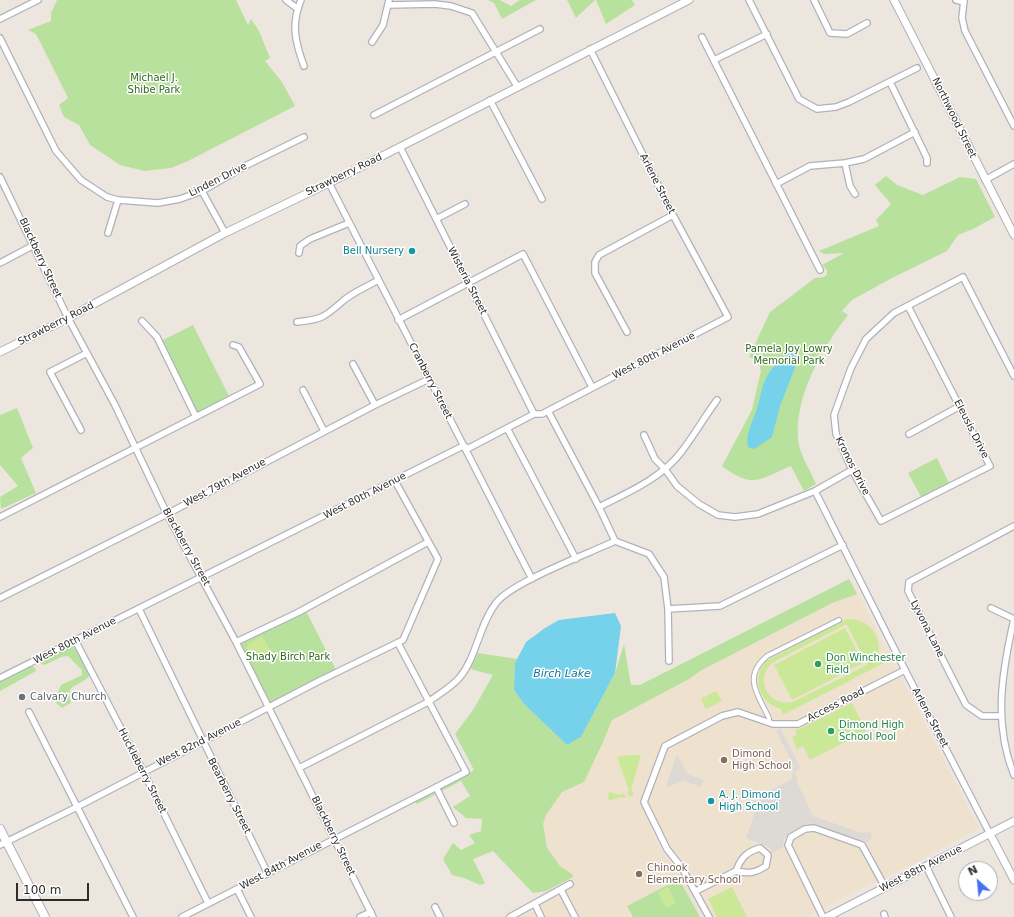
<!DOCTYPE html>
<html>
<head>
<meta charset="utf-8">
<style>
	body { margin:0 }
	#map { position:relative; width:1014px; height:917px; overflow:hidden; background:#ede6df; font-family:"DejaVu Sans",sans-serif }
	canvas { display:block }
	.north { position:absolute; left:958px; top:861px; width:40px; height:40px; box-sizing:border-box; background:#fff; border:1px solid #ababab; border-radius:50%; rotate:333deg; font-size:11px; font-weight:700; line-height:16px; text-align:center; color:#2c2c2c }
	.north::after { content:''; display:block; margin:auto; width:14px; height:18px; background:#456ef4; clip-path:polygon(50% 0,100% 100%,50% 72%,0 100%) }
	.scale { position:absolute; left:16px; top:883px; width:73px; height:18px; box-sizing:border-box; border:2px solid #2c2c2c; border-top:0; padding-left:5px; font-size:12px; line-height:14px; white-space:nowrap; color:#2c2c2c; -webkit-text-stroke:3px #fff; paint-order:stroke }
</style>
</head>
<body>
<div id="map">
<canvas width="1014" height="917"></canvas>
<div class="north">N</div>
<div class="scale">100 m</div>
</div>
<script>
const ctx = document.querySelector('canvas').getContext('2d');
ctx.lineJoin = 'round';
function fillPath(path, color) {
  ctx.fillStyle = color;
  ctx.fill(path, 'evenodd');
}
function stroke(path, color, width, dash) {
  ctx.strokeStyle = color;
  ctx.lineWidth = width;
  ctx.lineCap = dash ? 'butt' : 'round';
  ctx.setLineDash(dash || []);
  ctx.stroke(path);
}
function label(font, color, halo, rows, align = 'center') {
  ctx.font = font + ' "DejaVu Sans",sans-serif';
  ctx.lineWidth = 3;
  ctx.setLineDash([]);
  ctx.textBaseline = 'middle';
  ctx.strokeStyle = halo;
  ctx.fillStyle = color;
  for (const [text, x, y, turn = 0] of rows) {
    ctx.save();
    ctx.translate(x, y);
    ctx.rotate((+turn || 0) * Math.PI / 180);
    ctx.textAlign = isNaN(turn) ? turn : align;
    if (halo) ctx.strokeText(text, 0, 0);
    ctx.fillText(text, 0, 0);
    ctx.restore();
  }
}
fillPath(new Path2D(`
	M851,580L979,828L919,861L805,917H713L691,871L671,847L659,823L650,828L661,850L684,880L703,917H520L537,909L535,904L542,900L544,894L479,776L567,745L581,737L595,711Z`), '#eee2cf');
fillPath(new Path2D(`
	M57,0H236L248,25L251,19L259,31L270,58L265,61L282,82L295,106L188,161L171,168L145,171L120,165L90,145L79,125L64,117L59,105L68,98L36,34L28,30L51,21V13Z
	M488,0H500L511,6L520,0H536L502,19L494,3Z
	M567,0H595L576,18Z
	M596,0H632L635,5L606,24Z
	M886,176L897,185L923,195L960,177L976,179L995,217L973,229L958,235L947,251L892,278L852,300L842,311L848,315C822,348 791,402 799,445C802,458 811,472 816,484L804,491L791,466C758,480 753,489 722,466L752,410L761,371L758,360L749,357L770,312L815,278L824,277L827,274V270L822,265L844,253L824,254L819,251L879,226L876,220L891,204L875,185Z
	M193,325L229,396L196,413L161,341Z
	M17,408L33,448L21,458L36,493L1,509L0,497L18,486L0,465V415Z
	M937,458L949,483L921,497L908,473Z
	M849,579L857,594L832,603L700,671L689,679L612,720L603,742L584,782L562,792L546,815L543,824L547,848L560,866L573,875V877L546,891L533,893L493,851L473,859L485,883L480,885L464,878L452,875L443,859L453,843L461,850L475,843L469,835L481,831L482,819L466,818L453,807L470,796L461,781L417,804L415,802L466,776L474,770L455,734L473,710L493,675L470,669L478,653L517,659L515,663L514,690L524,704L567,745L581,737L615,673L624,644L631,685H640Z
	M306,611L336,670L269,704L239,645Z
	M71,646L76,649L90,675C81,688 64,681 71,703L62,708L56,703L55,699L61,685L82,675V670L68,656L61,657L45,665L40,663L41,659Z
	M31,665L35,668L36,671L0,691V681Z
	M679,879L700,917H633L627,906Z`), '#b8e19d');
fillPath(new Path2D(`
	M848,619C871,619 884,638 877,660L881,658L884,663L783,715L781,709C759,703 751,678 766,661L839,622ZM845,625H847L867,664L865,666L795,701C771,709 753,682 772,663Z
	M845,628L863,663L792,700L774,665Z
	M262,636L271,651L255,659L247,648L248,644Z
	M716,691L722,701L706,709L701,699Z
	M852,703L866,731L810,760L803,746L797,749L792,737L797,735L795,731Z
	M629,755H641L631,790L634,794L631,797L627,794L629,790L617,757Z
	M609,792L620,795L623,793L626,797L623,798L620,797L609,801L608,796Z
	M668,887L676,903L666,908L658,892Z
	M732,887L747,917H717L708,899Z`), '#cbe899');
fillPath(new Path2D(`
	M780,728L800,767L794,774L797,776V782L813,816L862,833L870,832L872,835L870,841L867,842L810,823L790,832L784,839L783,847L772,853L769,847L746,838L757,806L753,804L755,798L791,780L794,767L776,731Z
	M677,754L687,774L704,780L701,787L684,781L666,787Z`), '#ddd9d5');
fillPath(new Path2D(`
	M789,353L796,354L798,360L780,406L772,437L754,449L748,447C745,432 754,420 758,405C761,394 762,383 769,373C774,365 782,359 789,353Z
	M615,613L621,626L615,673L581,737L567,745L524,704L514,690L515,663L526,642L545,628L559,620Z`), '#76d1eb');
const pedestrian = new Path2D(`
	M769,723V718C758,695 742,677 767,656L839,620`);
const minor = new Path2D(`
	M286,0L298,9
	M301,0C291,24 295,42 304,66
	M749,0L799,99L817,109L836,107L849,102L917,68
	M814,0L830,33L847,34L867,23
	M956,0L964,2
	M964,0L962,18L965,31L1014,126
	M388,5L435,4L451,6L472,13L517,86
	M0,19L38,0
	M702,37L820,270
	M0,38L56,151L81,180L107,197L118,200L158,203L180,199L202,191L245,166L304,137
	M372,42L383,25L389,0
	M714,60L767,34
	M890,82L927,158V163
	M490,100L542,199
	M374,115L540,29
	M400,147L534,414
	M845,163L850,186L855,194
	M0,177L68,318L115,405L167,514L236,642L373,917
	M985,180L1014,164
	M329,183L532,579
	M776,184L810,166L845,163L864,159L915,132
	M202,191L225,233
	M436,219L465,204
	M108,233L118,200
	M299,253L300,246L310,239L349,223
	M0,263L34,245
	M908,306L990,466L881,521L852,470L836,434L834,415L851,368L866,339L894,313L963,277L1014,376
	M398,320L523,254L592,387
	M142,321L157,337L196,417
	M297,322C324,319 324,317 343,301C353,292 367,287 378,280
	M627,332L595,273V262L599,255L673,215
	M353,364L375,405
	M303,390L324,431
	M548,411L599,507L615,541L649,554L664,577L668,609L669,661
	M507,428L576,559
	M81,430L50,372L87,353
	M909,434L960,406
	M644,435L655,459L665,469L677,486L699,504L718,515L735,517L758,514L815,491L852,470
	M815,491L905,670L990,834
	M599,507C629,492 662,478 682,451C695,434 705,416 717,400
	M0,517L260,384L239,347L233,345
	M0,598L167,514L375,405L429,379
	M991,608L1014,619
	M139,609L268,874
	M668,609L720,606L843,545
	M1014,619C1002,672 993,723 1014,775
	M75,640L143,771L208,903
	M236,642L297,613L428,542
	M0,678L463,446L469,448L534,414H542L728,317L673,215L590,49
	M29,712L133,917
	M1000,716H982L966,705L908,591L909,582L1014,526
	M299,768L428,702C439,694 452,687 460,677C477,656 479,625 496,603C512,582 588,554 615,541
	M436,787L454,823
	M0,845L77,807L319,681L403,640L438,559L395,481
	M926,866L951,917
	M237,889L251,917
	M561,890L575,917
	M696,891L736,871C741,858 746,852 760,848L768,855L766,866C755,873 749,874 736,871
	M535,904L541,917
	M435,907L440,917
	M884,914L885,917
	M182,917L466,772L398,643
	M360,917L371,912
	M510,917L570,884
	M709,917L682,868L667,849L644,802L665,746L722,716L738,712L773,724H798L905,670
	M823,917L788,845L791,837L805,829L814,828L862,845L885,887`);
const tertiary = new Path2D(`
	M894,0L1014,235
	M0,352L68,318L225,233L329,183L689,0
	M990,834L1014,880
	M827,917L1014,821`);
const secondary = new Path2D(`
	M0,829L45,917`);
stroke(pedestrian, '#afb2bc', 6);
stroke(minor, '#afb2bc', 8);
stroke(tertiary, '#afb2bc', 9);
stroke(secondary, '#afb2bc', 10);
stroke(pedestrian, '#fff', 4);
stroke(minor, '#fff', 5.5);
stroke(tertiary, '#fff', 7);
stroke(secondary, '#fff', 8);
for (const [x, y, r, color] of [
	[412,251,4,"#0f9aa8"],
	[818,664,4,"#2e9e5b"],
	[22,697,4,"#6b7280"],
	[831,731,4,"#2e9e5b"],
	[724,760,4,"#8d6e63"],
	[711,801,4,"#0f9aa8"],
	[639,874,4,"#8d6e63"]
]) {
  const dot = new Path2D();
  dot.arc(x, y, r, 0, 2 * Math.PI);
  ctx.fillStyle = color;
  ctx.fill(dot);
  stroke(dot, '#fff', 1.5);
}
label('10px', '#30671d', '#fff', [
	["Michael J.",154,78],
	["Shibe Park",154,90],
	["Pamela Joy Lowry",789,349],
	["Memorial Park",789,361],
	["Shady Birch Park",288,657]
]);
label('10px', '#2c2c2c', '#fff', [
	["Northwood Street",954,118,64],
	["Strawberry Road",344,175,-26],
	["Linden Drive",218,180,-27],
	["Arlene Street",657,184,63],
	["Blackberry Street",40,258,65],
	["Wisteria Street",467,281,63],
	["Strawberry Road",56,324,-27],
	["West 80th Avenue",654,356,-27],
	["Cranberry Street",430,381,63],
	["Eleusis Drive",971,429,63],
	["Kronos Drive",852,466,63],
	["West 79th Avenue",225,483,-28],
	["West 80th Avenue",365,496,-27],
	["Blackberry Street",186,547,61],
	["Lyvona Lane",927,629,63],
	["West 80th Avenue",75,641,-27],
	["Access Road",836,705,-27],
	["Arlene Street",930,718,62],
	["West 82nd Avenue",199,743,-27],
	["Huckleberry Street",142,771,63],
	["Bearberry Street",229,796,63],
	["Blackberry Street",333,836,64],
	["West 84th Avenue",281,866,-28],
	["West 88th Avenue",921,869,-27]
]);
label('10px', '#0d838f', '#fff', [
	["Bell Nursery",404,251],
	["A. J. Dimond",719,795,"left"],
	["High School",719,807,"left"]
], 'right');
label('10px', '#27864d', '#fff', [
	["Don Winchester",826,658],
	["Field",826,670],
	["Dimond High",839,725],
	["School Pool",839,737]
], 'left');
label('10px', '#5b616d', '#fff', [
	["Calvary Church",30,697]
], 'left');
label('10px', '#785e54', '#fff', [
	["Dimond",732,754],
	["High School",732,766],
	["Chinook",647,868],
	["Elementary School",647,880]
], 'left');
label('italic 11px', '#127199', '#fff', [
	["Birch Lake",562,674]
]);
</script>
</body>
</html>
